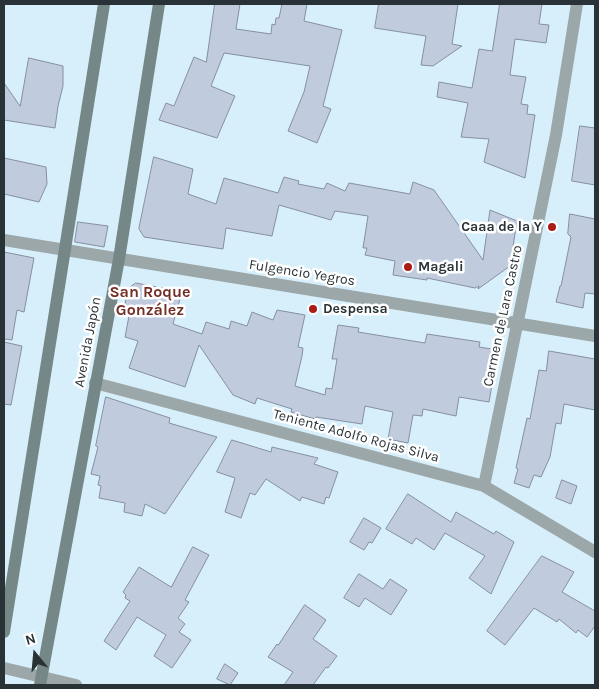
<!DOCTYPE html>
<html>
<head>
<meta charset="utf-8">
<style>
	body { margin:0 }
	#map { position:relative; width:599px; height:689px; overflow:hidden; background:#d7effb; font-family:Karla,sans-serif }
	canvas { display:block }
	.frame { position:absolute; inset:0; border:5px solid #293337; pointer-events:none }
	.north { position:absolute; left:10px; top:629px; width:50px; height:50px; -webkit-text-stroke:4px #fff; paint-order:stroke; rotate:343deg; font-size:14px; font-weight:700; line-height:20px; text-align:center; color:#293337 }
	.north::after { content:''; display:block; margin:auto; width:18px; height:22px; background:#293337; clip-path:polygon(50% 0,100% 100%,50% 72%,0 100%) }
</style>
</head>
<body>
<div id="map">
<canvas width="599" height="689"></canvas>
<div class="frame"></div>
<div class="north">N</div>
</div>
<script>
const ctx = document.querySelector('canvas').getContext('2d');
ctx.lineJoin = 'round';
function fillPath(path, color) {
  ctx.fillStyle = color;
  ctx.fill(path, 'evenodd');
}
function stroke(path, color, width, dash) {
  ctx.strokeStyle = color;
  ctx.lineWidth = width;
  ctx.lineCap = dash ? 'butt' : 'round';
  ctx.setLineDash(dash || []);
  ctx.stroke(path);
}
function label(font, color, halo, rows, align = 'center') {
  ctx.font = font + ' Karla,sans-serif';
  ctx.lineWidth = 5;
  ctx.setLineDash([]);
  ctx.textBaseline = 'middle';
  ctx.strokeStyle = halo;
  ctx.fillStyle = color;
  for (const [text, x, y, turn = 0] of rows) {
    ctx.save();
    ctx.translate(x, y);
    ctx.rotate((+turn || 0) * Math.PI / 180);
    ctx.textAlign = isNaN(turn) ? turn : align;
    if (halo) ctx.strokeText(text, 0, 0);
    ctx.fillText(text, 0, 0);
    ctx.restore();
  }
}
const building = new Path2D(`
	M215,4H240L236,29L271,34L272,24L275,25L276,18H279L282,4H307L304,21L342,30L323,106L331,109L317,143L288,131L304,92L310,66L224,53L211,86L235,96L217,138L159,120L166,103L174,106L194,57L206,62Z
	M379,4H458L452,44L462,46L433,66L421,65L426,36L375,28Z
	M500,4H542L539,24L549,25L546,43L515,39L510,75L526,77L521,104L528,105L527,114L535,115L525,178L484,162L489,139L461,137L468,103L437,97L439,82L472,88L479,49L492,51Z
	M29,58L63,66V86L58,106L55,128L4,120V83L20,106Z
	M580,126L595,128V185L572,181Z
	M154,157L193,169L188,194L216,204L224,178L278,193L284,177L299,181L298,184L324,189L327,183L345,191L349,183L410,194L413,182L434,190L483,260L490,210L517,221L510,266L478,289L479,286L475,288L427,278V280L393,275L395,261L365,255L367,248H363L368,216L335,211L331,220L279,205L272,236L226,228L223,249L144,237L139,229Z
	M4,158L46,167L47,184L39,202L4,194Z
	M570,214L595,219V294L585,293L583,308L556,302L560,286H561L571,237L568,234Z
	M78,222L108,226L104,247L75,242Z
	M4,252L34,258L24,312L17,310L12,340L4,339Z
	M136,283L182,292L173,324L202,334L206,322L229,329L231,321L247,326L252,312L273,320L277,310L305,315L298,347L303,348L302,356L295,386L325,395L326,388L332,389L337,359H332L338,325L359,328L358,332L425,343L427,334L480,342L479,347L498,350L489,402L459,397L456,416L423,409L422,416L413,415L408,443L388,439L393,412L365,406L362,424L316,417L315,419L291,412L292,409L257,398L255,404L233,395L199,345L185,387L129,368L138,341L125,337L130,311L124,309L128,289Z
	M4,342L22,346L11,405L4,404Z
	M549,351L595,359V410L564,404L561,424L556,423L550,457L541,477L534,475L529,488L514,483L518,469L516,468L527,418L530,419L539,370L546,371Z
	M106,397L170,418L169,423L217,437L165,514L145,504L142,516L124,512L125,503L99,498L101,486L98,485L100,476L91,474L98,447L96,446Z
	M232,440L271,452L272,447L318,458L314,464L338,472L329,498L326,497L324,504L302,497L300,501L266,479L255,495L250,493L241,518L225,512L235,478L217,472Z
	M562,480L577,486L571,504L556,498Z
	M408,494L451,522L456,512L494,534L496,531L514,542L491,594L469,578L485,556L445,533L434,550L416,538L412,544L386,529Z
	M364,518L381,528L372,543L369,542L364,550L350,542Z
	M193,547L209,555L185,600L189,602L178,618L185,624L179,632L191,640L172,668L154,656L166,635L137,617L116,650L104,641L130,601L125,598L126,595L123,592L139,567L171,587Z
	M542,556L574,572L562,592L595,611V626L587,637L578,630L576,633L559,619L557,622L534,608L505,645L487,631Z
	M359,574L383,589L390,579L407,590L391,615L365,598L359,607L344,598Z
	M305,605L326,620L313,639L337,656L328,668L326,667L313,685H284L293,672L268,657L277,644L278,645Z
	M225,664L238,673L230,685L217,679Z`);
fillPath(building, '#c0cbde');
stroke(building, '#858fa1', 1);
stroke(new Path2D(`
	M4,240L595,336
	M95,383L484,486L595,552
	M484,486L556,135L577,4
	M4,668L76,685`), '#9ba7a8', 12);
stroke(new Path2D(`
	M4,632L104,4
	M40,685L119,259L159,4`), '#758787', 12);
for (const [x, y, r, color] of [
	[552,227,5,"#ac1b15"],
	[408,267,5,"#ac1b15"],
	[313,309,5,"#ac1b15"]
]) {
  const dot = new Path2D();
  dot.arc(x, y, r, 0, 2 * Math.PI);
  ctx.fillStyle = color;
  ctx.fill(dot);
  stroke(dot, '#fff', 2);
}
label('bold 14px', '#293337', '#fff', [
	["Caaa de la Y",542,227,"right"],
	["Magali",418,267],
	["Despensa",323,309]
], 'left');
label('14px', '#293337', '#fff', [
	["Fulgencio Yegros",302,273,9],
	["Carmen de Lara Castro",503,316,-78],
	["Avenida Japón",88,342,-79],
	["Teniente Adolfo Rojas Silva",356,436,15]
]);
label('bold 16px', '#732e26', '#fff', [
	["San Roque",150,292],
	["González",150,310]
]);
</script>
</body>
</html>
